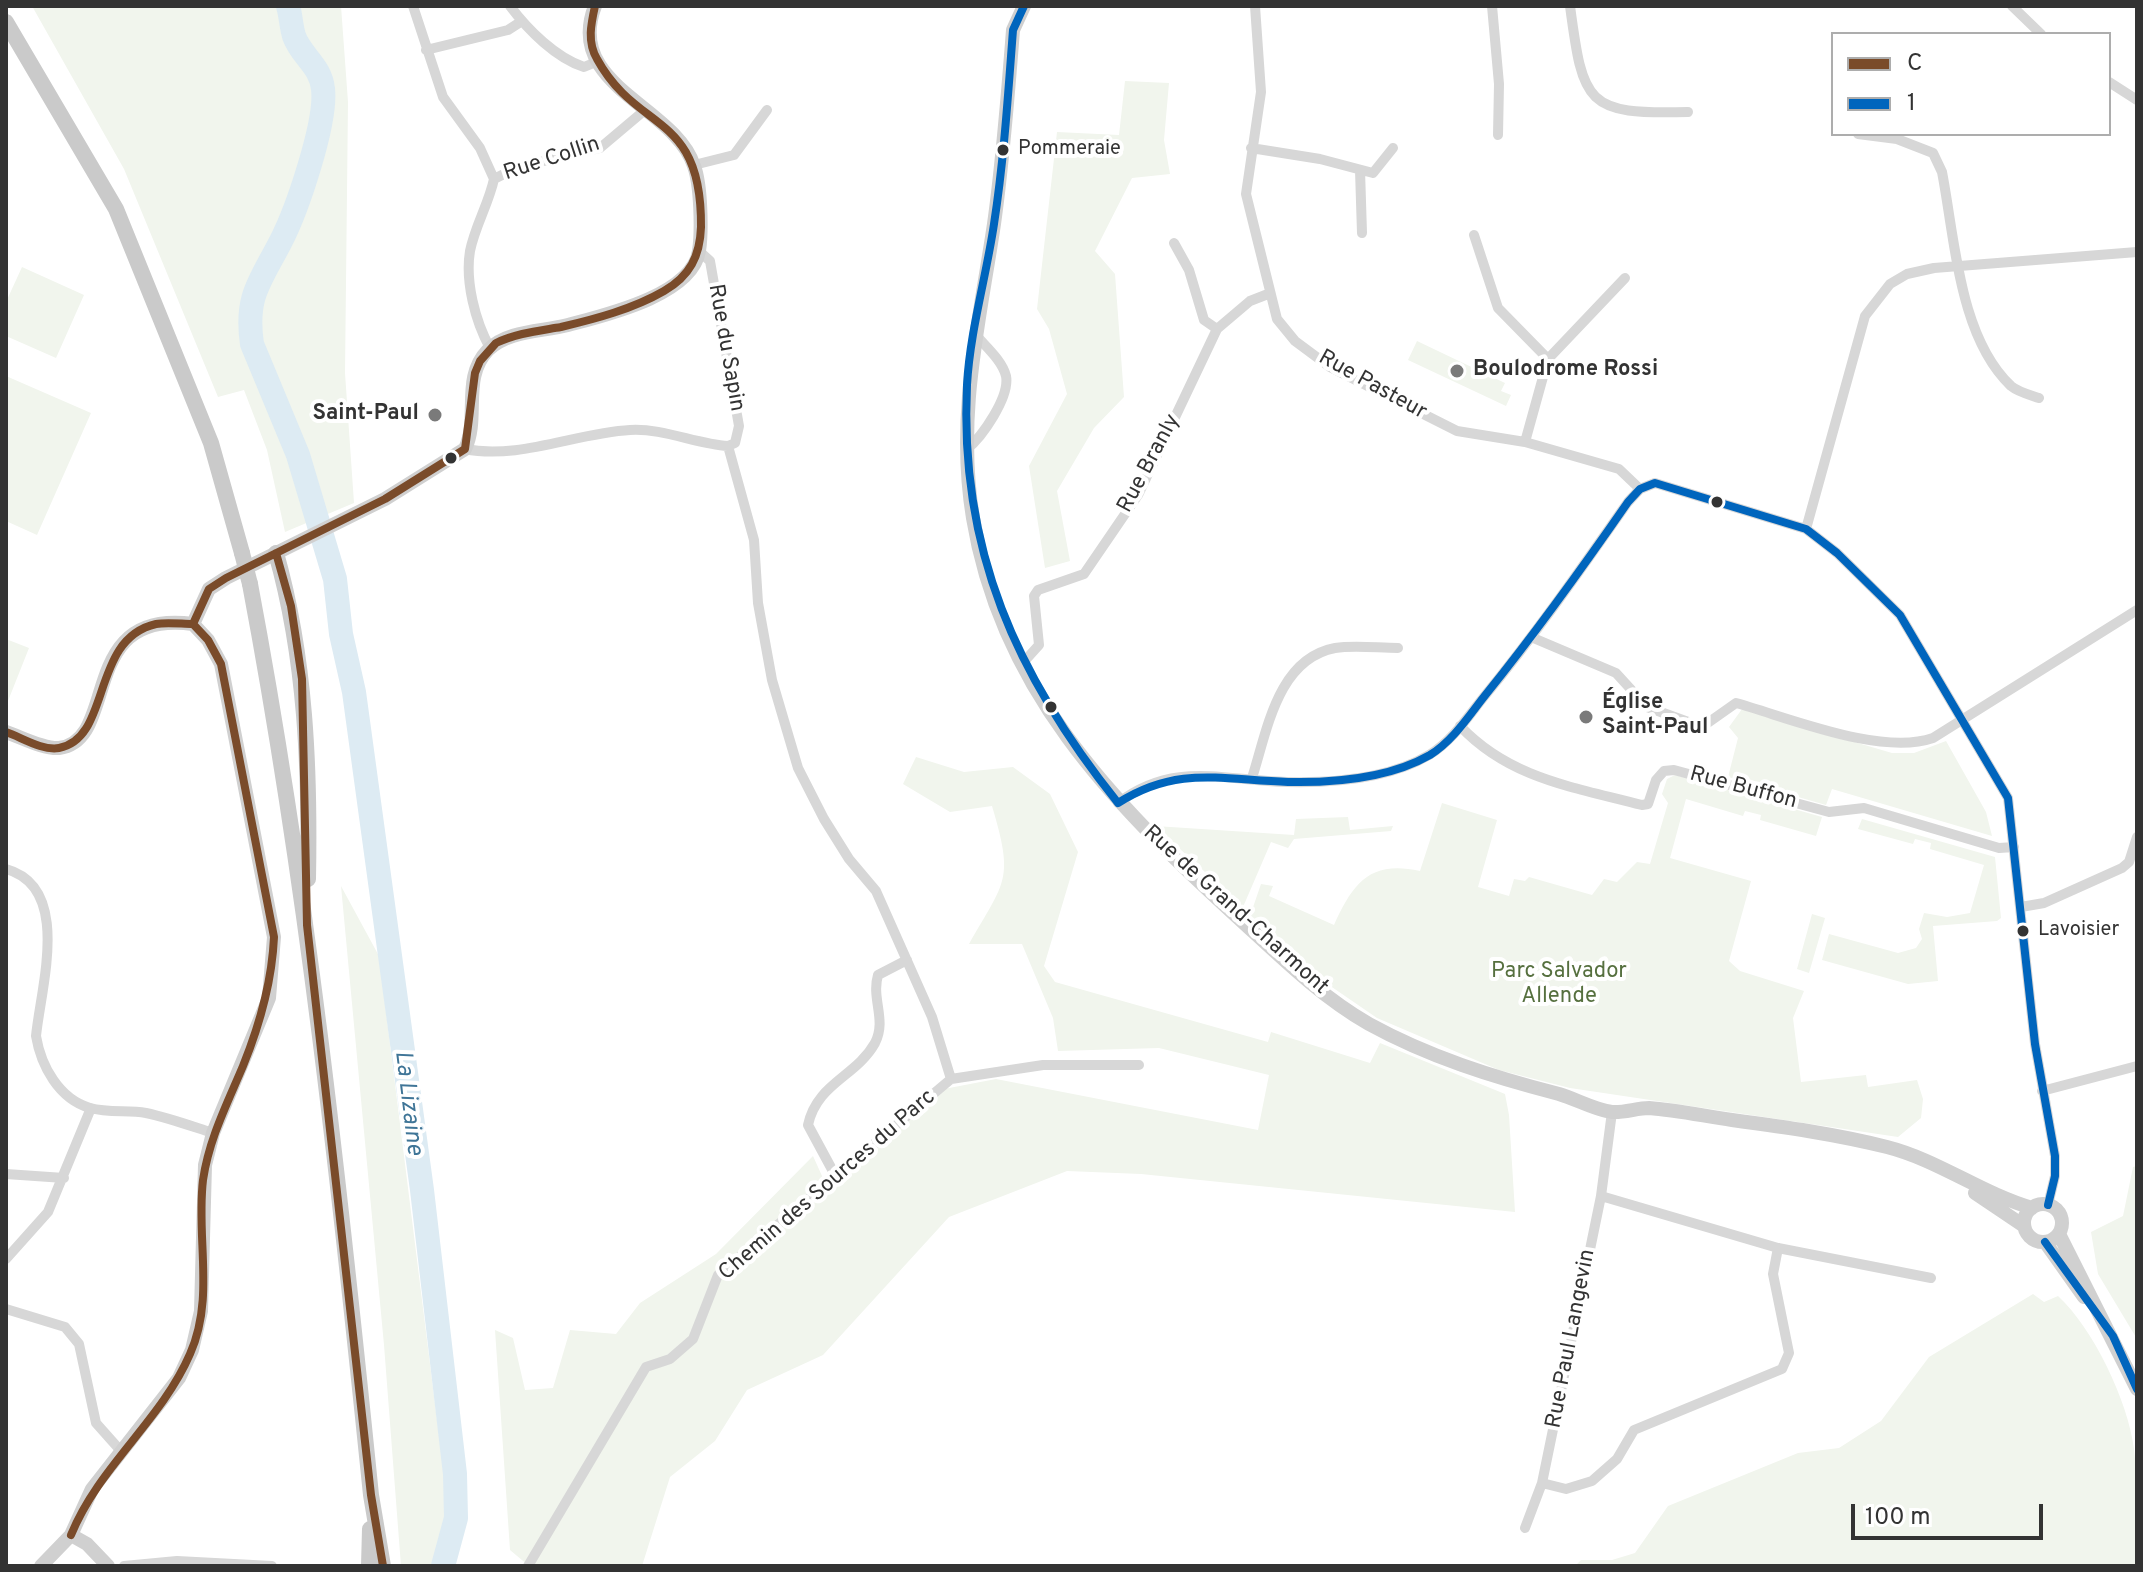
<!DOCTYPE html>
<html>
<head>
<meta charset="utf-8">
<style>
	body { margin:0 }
	#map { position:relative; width:2143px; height:1572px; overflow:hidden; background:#fff; font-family:Overpass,sans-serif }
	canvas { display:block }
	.frame { position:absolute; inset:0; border:8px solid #333; pointer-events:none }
	.legend { position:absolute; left:1831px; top:32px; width:280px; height:104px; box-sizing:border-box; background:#fff; border:2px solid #adadad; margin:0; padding:10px 14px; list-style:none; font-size:24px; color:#333 }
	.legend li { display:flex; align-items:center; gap:16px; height:40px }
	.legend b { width:40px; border:2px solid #adadad }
	.scale { position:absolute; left:1851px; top:1504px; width:192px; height:36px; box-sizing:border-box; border:4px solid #333; border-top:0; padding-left:10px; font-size:24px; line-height:28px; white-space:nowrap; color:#333; -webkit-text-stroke:6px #fff; paint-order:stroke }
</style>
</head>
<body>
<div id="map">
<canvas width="2143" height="1572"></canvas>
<div class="frame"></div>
<ul class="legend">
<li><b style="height:10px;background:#7a4b2a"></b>C</li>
<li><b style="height:10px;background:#0065bd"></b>1</li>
</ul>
<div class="scale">100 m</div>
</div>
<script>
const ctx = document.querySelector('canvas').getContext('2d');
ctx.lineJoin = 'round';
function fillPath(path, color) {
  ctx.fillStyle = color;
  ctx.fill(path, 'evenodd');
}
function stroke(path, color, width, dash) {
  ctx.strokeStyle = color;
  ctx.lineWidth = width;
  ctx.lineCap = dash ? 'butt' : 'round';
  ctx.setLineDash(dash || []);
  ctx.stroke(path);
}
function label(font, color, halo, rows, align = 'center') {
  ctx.font = font + ' Overpass,sans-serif';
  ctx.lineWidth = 8;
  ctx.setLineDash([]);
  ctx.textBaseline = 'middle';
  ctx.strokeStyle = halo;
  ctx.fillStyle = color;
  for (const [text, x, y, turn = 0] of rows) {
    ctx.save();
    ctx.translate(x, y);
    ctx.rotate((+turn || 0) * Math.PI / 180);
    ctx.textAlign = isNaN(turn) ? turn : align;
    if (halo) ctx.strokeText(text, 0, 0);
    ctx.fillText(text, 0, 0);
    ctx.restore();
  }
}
fillPath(new Path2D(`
	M32,6H341L348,102L345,373L354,503L285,532L267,450L244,390L218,397L124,169Z
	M1125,81L1169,83L1164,140L1170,174L1132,178L1095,251L1115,274L1124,397L1094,428L1057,491L1070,561L1045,568L1029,466L1067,394L1049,329L1037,309L1057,132L1119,135Z
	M22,267L84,295L56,358L6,336V302Z
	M1417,341L1505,383L1501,391L1511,395L1506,406L1408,360Z
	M6,376L91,413L37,535L6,521Z
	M6,639L29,648L6,706Z
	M1742,709L1892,753H1914L1946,741L1986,812L1992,836L1832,789L1826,805L1728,777L1738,738L1729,727Z
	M916,757L964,772L1013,767L1050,794L1078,852L1044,966L1055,982L1268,1042L1271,1032L1370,1063L1380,1043L1505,1094L1509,1115L1515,1212L1141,1174L1067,1171L949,1217L823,1355L747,1390L715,1441L670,1477L642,1566H529L510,1550L495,1330L513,1338L525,1390L553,1388L570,1330L616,1334L640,1303L716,1254L813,1156L827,1187L944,1089L996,1079L1258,1130L1269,1075L1159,1048L1058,1051L1053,1018L1022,944H969C1006,880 1014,880 992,806L950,812L903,784Z
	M1675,775L1822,817L1816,836L1760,820L1761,815L1745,811L1743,816L1686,799L1670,858L1751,881L1729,961L1740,971L1804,991L1793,1018L1801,1082L1866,1075L1868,1087L1917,1080L1923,1099L1921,1118L1898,1137L1570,1088L1499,1070L1377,1018L1326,983L1250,916L1261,884L1273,886L1269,896L1334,925C1353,883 1370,860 1420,871L1442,803L1497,820L1478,887L1509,896L1514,879L1525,881L1529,877L1592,895L1604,879L1617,882L1637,862L1650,864L1668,803L1662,794L1667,779Z
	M1348,817L1350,830L1393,826L1391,831L1294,839L1288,848L1271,842L1243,907L1155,826L1294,835L1296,819Z
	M1862,819L1995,857L2001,918L1997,921L1933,926L1938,981L1908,984L1822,960L1829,934L1898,953L1916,948L1922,939L1919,929L1924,913L1947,917L1970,913L1984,865L1930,849L1931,843L1915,839L1913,844L1858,829Z
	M341,886L379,956L447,1500L442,1538L431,1566H401L384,1345Z
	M1812,914L1825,918L1809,973L1797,969Z
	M2137,1166V1339L2098,1274L2091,1232L2123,1216L2133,1167Z
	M2033,1294L2044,1302L2058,1296C2093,1328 2128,1401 2134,1449C2139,1487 2136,1527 2135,1566H1575L1581,1560H1612L1635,1553L1668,1506L1798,1453L1839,1448L1881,1421L1929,1357Z`), '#f1f5ed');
stroke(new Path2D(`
	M288,6C291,16 291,26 294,36C301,56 321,66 323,89C327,122 297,210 281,241C260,282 245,296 252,344L298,455L335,579L341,634L354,692L422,1190L455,1474L456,1518L443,1566`), '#ddebf3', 24);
stroke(new Path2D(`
	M413,6L443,97L480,148L494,179C489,203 475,226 470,251C465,281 475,321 490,348
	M510,6C528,30 556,58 584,67L596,62
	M1255,6L1261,92L1246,194L1277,319L1295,341L1330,367L1457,431L1525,442L1619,469L1640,489
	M1492,6L1499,84L1498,135
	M1570,6C1583,104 1586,115 1688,112
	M2012,6L2041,34
	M426,50L508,30L522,21
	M2109,82L2137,100
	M1858,134L1897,139L1933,153L1942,172C1955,239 1959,337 2011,386C2018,392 2030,395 2039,398
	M1251,148L1320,159L1373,173L1393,148
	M694,165L734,155L767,110
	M1360,170L1362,233
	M494,179L518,167L600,148L645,110
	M1474,235L1498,308L1548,359
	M1174,243L1189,270L1204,320L1217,329
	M699,251L710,261L739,426L735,443L728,446
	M1525,442L1548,359L1625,278
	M728,446L754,540L758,603L772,680L798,768L824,819L849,859L876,891L932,1017L951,1079
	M465,449C518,460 576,433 630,430C663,428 696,444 728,446
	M967,449C982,437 1010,397 1006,376C1002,360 985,346 975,334
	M1806,529L1865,316L1890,284L1907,274L1934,268L2137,252
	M1531,637L1616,673L1647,707L1702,727L1736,703C1790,718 1881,756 1933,738L2137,610
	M1021,665L1039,645L1034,596L1038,590L1084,574L1138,495L1217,329L1250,301L1268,294
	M1460,726C1510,779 1574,787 1642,805L1648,804L1656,780L1664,771L1674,770L1829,812L1864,808L1999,848L2014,847
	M1252,778C1267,732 1277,659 1335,648C1355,645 1378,648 1398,648
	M1118,803C1174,760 1224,781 1287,782C1332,783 1389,779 1429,755C1451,742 1467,718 1483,698C1535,635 1581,569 1628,502L1640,489L1655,483L1806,529L1837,553L1900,615L2008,798L2035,1044L2055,1156V1176L2048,1205
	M6,869C72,887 41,986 36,1036C41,1066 59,1099 90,1108C108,1113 128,1110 146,1113C169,1118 191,1126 213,1133
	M2021,907L2044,903L2122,868L2129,862L2137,837
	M2042,1091L2137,1066
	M6,1174L64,1178
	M835,1175L808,1125C817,1083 856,1077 875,1043C887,1020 871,999 878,975L907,960
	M1601,1196L1778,1248L1931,1278
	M6,1259L48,1212L91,1108
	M6,1309L65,1327L79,1344L96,1423L120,1450
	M1542,1483L1566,1489L1592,1481L1617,1459L1634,1430L1782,1369L1789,1353L1773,1274L1778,1248
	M1525,1528L1542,1483L1601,1196L1612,1112
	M124,1566L177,1561L272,1566
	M528,1566L646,1367L670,1359L693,1339L718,1275L951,1079L1043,1065H1139`), '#d7d7d7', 10);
stroke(new Path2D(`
	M1024,6L1013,30C1008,95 1003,160 994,224C979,325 956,416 973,518C1001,689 1111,801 1233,913C1276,952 1317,994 1369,1024C1429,1057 1493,1077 1559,1094C1576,1099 1595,1110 1612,1112C1624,1113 1637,1108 1649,1108C1676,1110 1704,1116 1732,1120C1784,1127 1835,1134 1887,1147C1938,1160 1981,1193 2032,1208
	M193,624L209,589L226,578L385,499L465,449C480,417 461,378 488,350C508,330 542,332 568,325C606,315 692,295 699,251C702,231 701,185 694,166C675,106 564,86 595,6
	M6,732C21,737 43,749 59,748C120,741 76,608 193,624
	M1975,1193L2024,1226
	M2024 1223a19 19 0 1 1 38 0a19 19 0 1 1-38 0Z
	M2059,1234L2137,1389
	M2045,1242L2084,1297
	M71,1535L87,1544L108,1566
	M41,1566L71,1535L92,1489L179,1378L192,1350L201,1311L205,1165L213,1133L269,998L274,937L221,664L208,640L193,624`), '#d0d0d0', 14);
stroke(new Path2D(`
	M6,22L116,209L211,443L242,553
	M276,553C306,659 310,770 308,879
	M250,584C307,886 340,1190 371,1495L383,1566
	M369,1566L370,1529`), '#cacaca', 16);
stroke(new Path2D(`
	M242,553L250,584`), '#cacaca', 16);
stroke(new Path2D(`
	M276,553L291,606L302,679L307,925L371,1495L383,1566
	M193,624L209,589L226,578L385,499L465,449L475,373L480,361L496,343C517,333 538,331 561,327C595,319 633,309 664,291C690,276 700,256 701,227C702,111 638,134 597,59C587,42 591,24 595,6
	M6,732C21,737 42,751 59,748C112,738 90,639 156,624C167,622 182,624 193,624
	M71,1535C99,1466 161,1421 190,1354C215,1298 196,1238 203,1180C209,1139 227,1104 243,1066C260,1024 272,982 274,937L221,664L208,640L193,624`), '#7a4b2a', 8);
stroke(new Path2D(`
	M1024,6L1013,30C1008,95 1004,159 994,224C986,278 970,331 967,385C959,550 1017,677 1118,803
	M1118,803C1178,765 1222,780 1288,782C1335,783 1388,779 1430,755C1454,740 1470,714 1487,693C1537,631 1583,567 1628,502L1640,489L1655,483L1806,529L1837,553L1900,615L2008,798L2035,1044L2055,1156V1176L2048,1205
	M2045,1242L2113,1336L2137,1389`), '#0065bd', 8);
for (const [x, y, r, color] of [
	[1003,150,7,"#333"],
	[1457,371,8,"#7a7a7a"],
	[435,415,8,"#7a7a7a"],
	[451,458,7,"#333"],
	[1717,502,7,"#333"],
	[1051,707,7,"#333"],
	[1586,717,8,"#7a7a7a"],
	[2023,931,7,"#333"]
]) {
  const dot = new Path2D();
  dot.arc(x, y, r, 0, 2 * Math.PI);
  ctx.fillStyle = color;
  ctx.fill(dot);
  stroke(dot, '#fff', 3);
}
label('20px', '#333', '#fff', [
	["Pommeraie",1018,150],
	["Lavoisier",2038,931]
], 'left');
label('22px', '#333', '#fff', [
	["Rue Collin",552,160,-18],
	["Rue du Sapin",725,348,80],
	["Rue Pasteur",1372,386,29],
	["Rue Branly",1150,464,-62],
	["Rue Buffon",1743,789,15],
	["Rue de Grand-Charmont",1235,911,42],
	["Chemin des Sources du Parc",828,1186,-41],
	["Rue Paul Langevin",1572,1339,-79]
]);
label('bold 22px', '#333', '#fff', [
	["Boulodrome Rossi",1473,371],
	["Saint-Paul",419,415,"right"],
	["Église",1602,704],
	["Saint-Paul",1602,729]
], 'left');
label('22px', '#56703f', '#fff', [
	["Parc Salvador",1559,973],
	["Allende",1559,998]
]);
label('italic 24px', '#3f7597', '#fff', [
	["La Lizaine",407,1103,83]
]);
</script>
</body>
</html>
